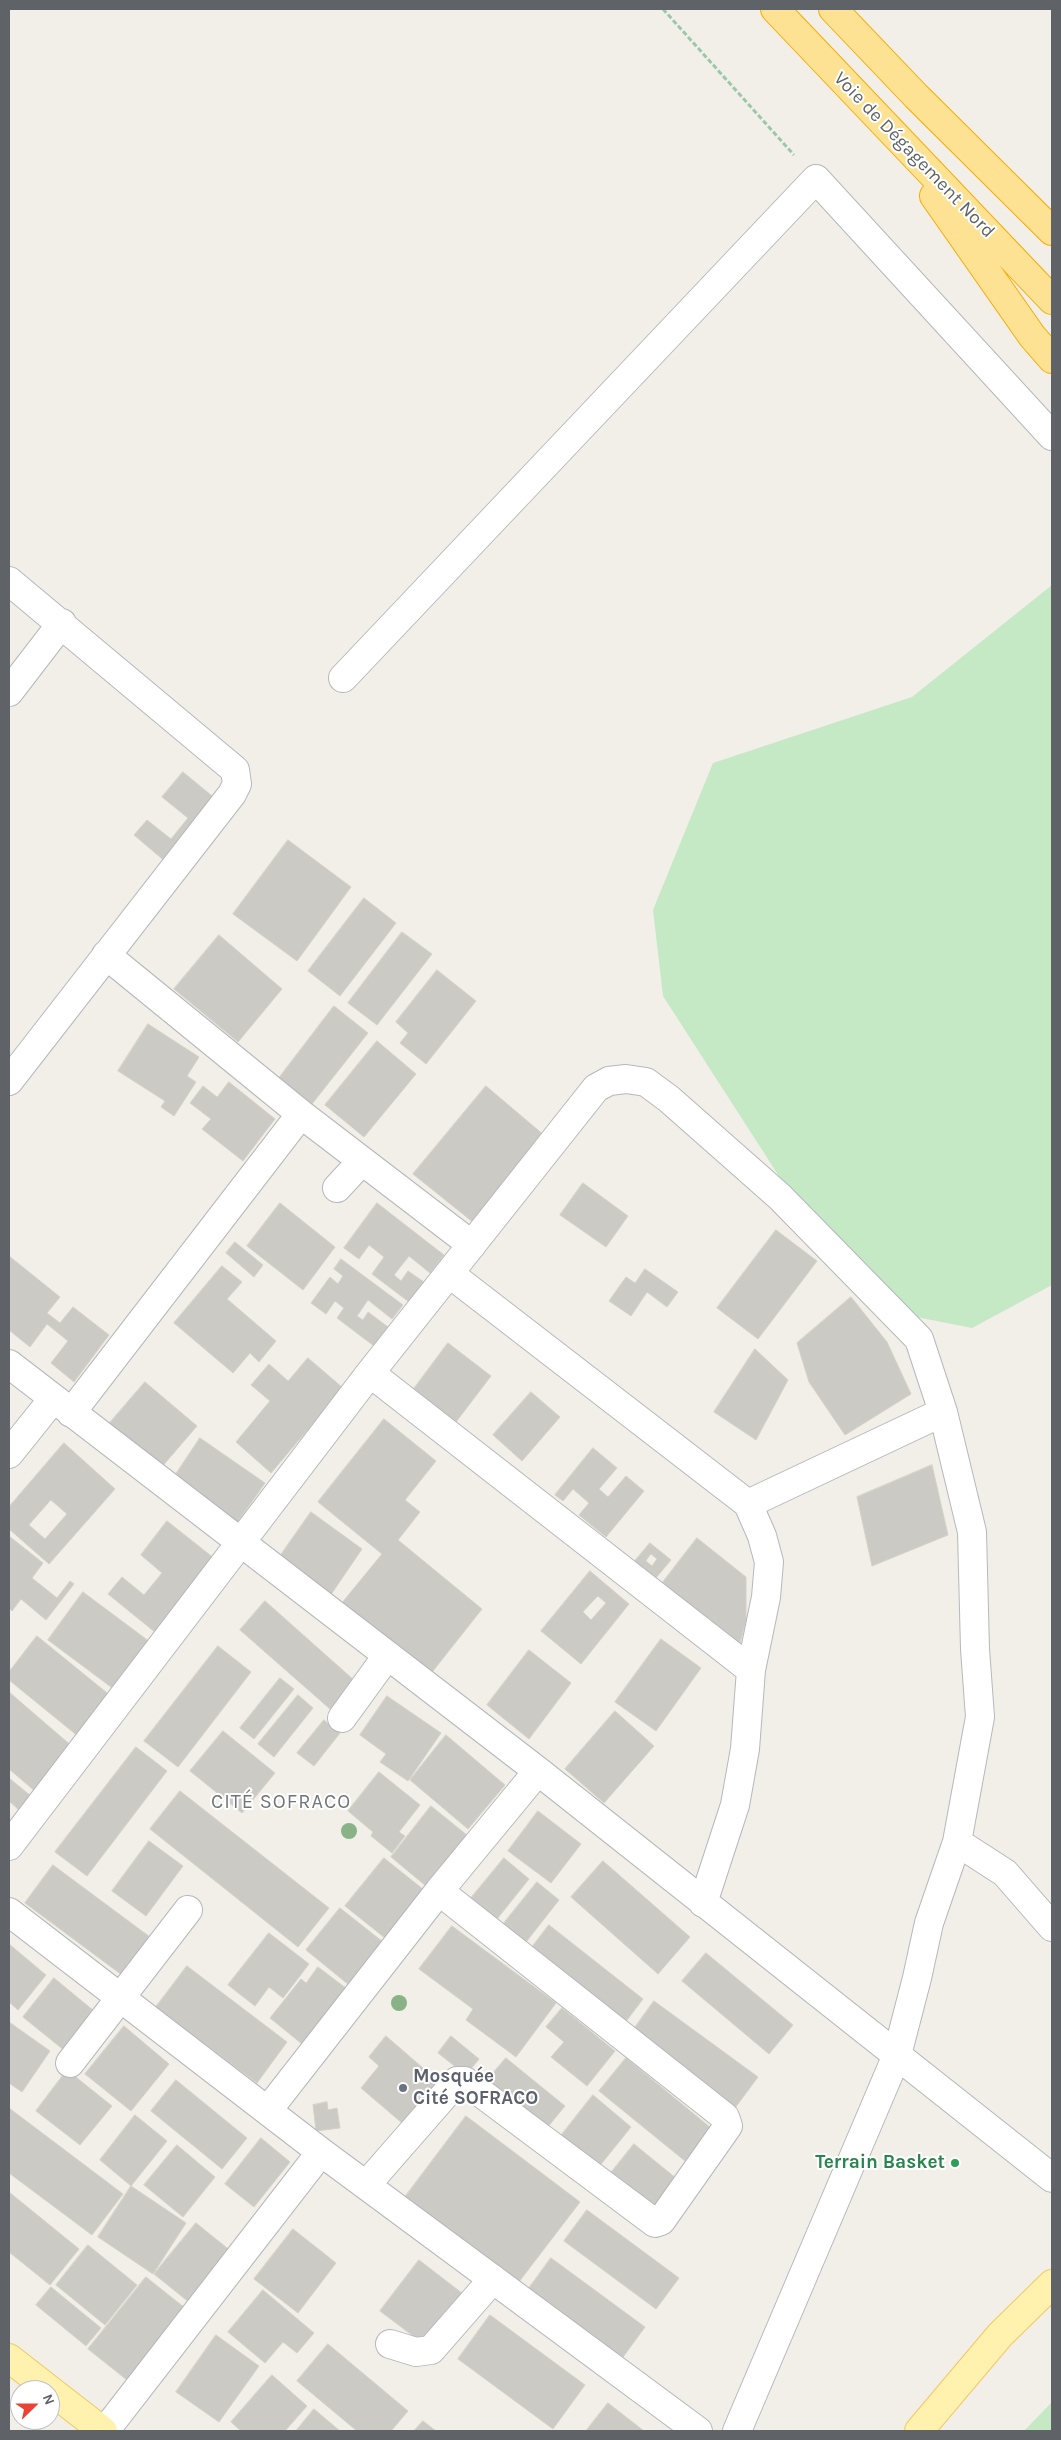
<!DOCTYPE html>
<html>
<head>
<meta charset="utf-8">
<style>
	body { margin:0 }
	#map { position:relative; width:1061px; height:2440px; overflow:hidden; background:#f1efe8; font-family:Karla,sans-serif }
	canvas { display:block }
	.frame { position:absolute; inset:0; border:10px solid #5f6368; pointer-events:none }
	.north { position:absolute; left:10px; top:2380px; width:50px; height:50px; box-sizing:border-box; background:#fff; border:1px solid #bfc1c3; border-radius:50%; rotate:68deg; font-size:14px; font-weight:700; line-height:20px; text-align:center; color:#5f6368 }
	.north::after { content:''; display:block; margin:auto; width:18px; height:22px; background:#ea4335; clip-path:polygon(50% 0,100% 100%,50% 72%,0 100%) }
</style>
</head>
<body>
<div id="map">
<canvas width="1061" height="2440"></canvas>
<div class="frame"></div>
<div class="north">N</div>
</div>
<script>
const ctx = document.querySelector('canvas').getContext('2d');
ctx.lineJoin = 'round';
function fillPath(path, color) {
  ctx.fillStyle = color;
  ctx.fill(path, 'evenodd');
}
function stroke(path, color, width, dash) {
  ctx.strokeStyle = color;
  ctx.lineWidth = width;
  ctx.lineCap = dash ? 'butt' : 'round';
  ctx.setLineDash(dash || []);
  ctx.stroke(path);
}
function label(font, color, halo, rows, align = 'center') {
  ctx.font = font + ' Karla,sans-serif';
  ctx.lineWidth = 4;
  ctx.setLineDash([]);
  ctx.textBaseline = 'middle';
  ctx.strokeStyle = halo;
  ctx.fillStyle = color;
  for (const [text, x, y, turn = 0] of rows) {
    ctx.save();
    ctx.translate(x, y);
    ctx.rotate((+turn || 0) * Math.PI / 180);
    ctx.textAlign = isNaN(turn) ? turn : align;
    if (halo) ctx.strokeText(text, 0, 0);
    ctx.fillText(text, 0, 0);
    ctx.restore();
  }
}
fillPath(new Path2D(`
	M1052,585V1285L972,1328L906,1315L822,1243L663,996L653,910L713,763L912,697Z
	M1052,2402V2431H1024Z`), '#c5e8c5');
const building = new Path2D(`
	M183,772L218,801L167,863L134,835L147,820L171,839L188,818L162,797Z
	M288,840L351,887L297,961L233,914Z
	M364,898L396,923L340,996L308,971Z
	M402,932L432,954L377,1025L348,1003Z
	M219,935L282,989L238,1042L174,989Z
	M437,970L476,1001L426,1064L400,1043L408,1033L396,1022Z
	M334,1006L368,1033L312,1104L279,1078Z
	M148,1024L199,1057L187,1076L196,1082L174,1116L161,1107L165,1101L118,1071Z
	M377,1041L416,1074L364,1137L325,1105Z
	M229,1082L275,1119L243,1161L202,1129L211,1119L190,1103L203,1086L217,1097Z
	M486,1086L545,1136L474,1223L413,1174Z
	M583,1183L628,1216L606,1247L560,1215Z
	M280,1203L335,1247L303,1290L247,1246Z
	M377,1203L444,1255L430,1273L409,1256L394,1275L401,1281L408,1271L424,1282L409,1302L372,1274L384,1257L369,1245L359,1259L344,1248Z
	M776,1230L817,1261L758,1339L717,1308Z
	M235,1242L263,1265L254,1277L226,1253Z
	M9,1256L60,1297L47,1313L60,1323L73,1307L109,1335L74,1382L51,1363L68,1341L47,1324L30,1347L9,1330Z
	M341,1259L403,1305L392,1319L368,1300L357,1316L363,1320L368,1312L388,1327L374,1346L337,1318L344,1308L335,1301L326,1314L311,1303L330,1277L338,1284L343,1276L334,1269Z
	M222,1266L242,1282L227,1299L276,1341L259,1362L250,1353L233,1373L174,1323Z
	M645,1269L678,1292L667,1307L647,1292L631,1316L609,1301L626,1277L635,1283Z
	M851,1297L887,1342L911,1394L845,1435L809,1382L797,1343Z
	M448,1343L491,1376L456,1422L413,1390Z
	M755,1349L788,1380L756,1440L714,1412Z
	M308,1358L343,1388L271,1473L236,1442L270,1401L251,1385L269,1364L288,1381Z
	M145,1382L197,1426L160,1469L108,1425Z
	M531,1392L560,1417L522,1461L493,1435Z
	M384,1419L436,1461L405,1500L420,1512L398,1540L482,1609L429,1676L341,1604L382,1554L318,1502Z
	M200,1438L265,1483L236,1524L172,1480Z
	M64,1443L115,1489L49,1564L9,1529V1507ZM51,1500L67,1514L45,1539L29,1525Z
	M593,1448L617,1468L599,1489L608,1497L626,1476L644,1491L606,1537L579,1515L589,1503L573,1489L563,1501L555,1495Z
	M932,1465L948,1535L872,1566L857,1497Z
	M311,1512L362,1549L330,1596L278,1559Z
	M167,1521L215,1559L156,1633L108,1594L122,1577L144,1595L162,1573L141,1555Z
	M9,1536L43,1563L32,1578L57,1598L70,1581L74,1584L46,1620L21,1599L12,1611L9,1608Z
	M697,1538L746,1577V1621L738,1650L660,1586Z
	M650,1543L671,1560L655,1579L634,1562ZM651,1554L657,1559L652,1566L646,1561Z
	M590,1571L629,1604L581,1664L541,1631ZM598,1596L606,1603L591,1620L583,1612Z
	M83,1592L150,1642L115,1690L48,1640Z
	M265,1601L355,1681L330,1709L240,1630Z
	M37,1636L112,1697L79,1737L9,1680V1672Z
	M661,1639L701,1668L656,1731L615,1702Z
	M218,1646L251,1672L178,1767L144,1741Z
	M529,1650L571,1683L529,1739L487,1705Z
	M280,1678L294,1689L254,1739L240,1728Z
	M9,1692L74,1748L36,1792L9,1769Z
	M298,1695L313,1708L274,1757L258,1744Z
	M387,1696L441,1733L408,1781L380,1762L386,1754L360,1735Z
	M615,1711L654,1746L604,1803L565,1769Z
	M324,1720L340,1733L314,1766L297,1753Z
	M223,1731L275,1773L242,1813L190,1771Z
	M446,1735L505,1785L468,1829L410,1780Z
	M136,1747L167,1771L87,1876L55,1852Z
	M379,1772L420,1805L399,1832L405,1836L392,1853L371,1836L373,1832L348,1811Z
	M9,1778L31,1796L19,1810L10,1802L9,1804Z
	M180,1791L329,1908L298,1947L150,1829Z
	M431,1806L473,1840L432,1891L391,1857Z
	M538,1811L581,1844L551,1883L508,1851Z
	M149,1841L183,1866L146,1916L112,1891Z
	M384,1858L424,1890L385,1938L345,1906Z
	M504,1858L529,1879L497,1919L471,1898Z
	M603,1861L690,1937L658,1974L571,1897Z
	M53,1865L154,1940L126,1978L25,1903Z
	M537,1882L559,1900L523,1946L500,1928Z
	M340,1908L383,1942L349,1985L306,1950Z
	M549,1925L643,1999L624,2024L529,1951Z
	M452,1926L556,2003L516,2057L466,2020L473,2009L419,1969Z
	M269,1933L309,1964L283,1998L269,1987L255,2006L228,1985Z
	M9,1944L46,1975L18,2010L9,2002Z
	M706,1953L793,2025L769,2054L682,1981Z
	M187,1966L287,2042L257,2083L156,2007Z
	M318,1967L351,1992L307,2048L270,2018L301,1979L306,1983Z
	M54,1978L100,2016L70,2055L23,2017Z
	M654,2001L758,2077L735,2108L631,2033Z
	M562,2008L615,2051L587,2086L551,2057L564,2042L546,2027Z
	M9,2022L50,2051L22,2092L9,2083Z
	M124,2026L169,2064L131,2111L85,2074Z
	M386,2036L438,2081L402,2123L361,2088L379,2066L369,2057Z
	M451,2036L479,2059L466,2075L438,2053Z
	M506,2058L565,2106L542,2134L483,2085Z
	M626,2058L711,2128L685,2161L599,2091Z
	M67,2070L112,2106L80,2145L36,2111Z
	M176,2080L247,2138L222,2169L151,2111Z
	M593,2095L631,2127L594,2173L556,2142Z
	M327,2102L328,2110L337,2108L340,2128L316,2131L313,2105Z
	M9,2108L123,2194L92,2235L9,2173Z
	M135,2115L167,2141L131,2186L100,2160Z
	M466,2116L580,2202L515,2287L402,2201Z
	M261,2138L290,2162L254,2207L225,2184Z
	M634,2144L677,2179L649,2214L606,2179Z
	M177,2145L215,2177L183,2217L144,2185Z
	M131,2186L186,2223L153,2274L98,2237Z
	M9,2192L79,2249L50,2285L9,2252Z
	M587,2210L679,2278L656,2309L564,2241Z
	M196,2223L232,2252L190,2303L154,2274Z
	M293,2229L336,2263L298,2313L254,2279Z
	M88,2245L137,2285L105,2325L56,2285Z
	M551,2258L645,2327L618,2364L524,2295Z
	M419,2260L467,2297L429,2348L380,2311Z
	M146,2277L185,2308L127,2380L88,2349Z
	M51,2287L101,2328L86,2346L36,2305Z
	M263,2290L314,2333L297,2353L283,2342L265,2363L228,2332Z
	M490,2315L585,2385L553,2429L458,2359Z
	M216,2335L259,2366L219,2422L176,2392Z
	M328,2344L408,2411L391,2431H357L297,2381Z
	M272,2375L307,2406L285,2431H241L231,2422Z
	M608,2403L644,2431H586Z
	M314,2409L340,2431H296Z
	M423,2421L436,2431H414Z`);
fillPath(building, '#cccac5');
stroke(building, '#d6d1c6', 1);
const minor = new Path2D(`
	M9,581L235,770L237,784L232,794L9,1081
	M343,678L816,179L1052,436
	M9,692L62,623
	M106,955L301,1114L472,1245
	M337,1188L362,1161
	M450,1274L748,1504L762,1536L769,1562L766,1597L751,1670L745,1749L735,1805L703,1903
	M9,1364L538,1771L1052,2178
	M370,1373L751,1670
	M71,1413L301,1114
	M9,1454L53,1399
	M748,1504L943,1412
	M342,1718L387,1656
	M957,1842L1005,1873L1052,1927
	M9,1846L370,1373L596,1088L609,1081L626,1079L646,1082L669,1099L780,1197L919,1339L943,1412L972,1532L975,1649L980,1717L957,1842L929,1923L917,1978L897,2055L737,2431
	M9,1912L321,2152L698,2431
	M70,2063L188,1910
	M268,2110L439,1891L538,1771
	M367,2184L457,2081H465L655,2223L661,2221L728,2126L725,2117L439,1891
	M390,2344L416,2352L431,2350L493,2279
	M105,2431L321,2152`);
const major = new Path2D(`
	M9,2358L50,2390
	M50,2390L103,2431
	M919,2431L1000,2335L1052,2284`);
const highway = new Path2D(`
	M775,9L1052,300
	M833,9L916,96L1052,231
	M934,196L1032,336L1052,359`);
stroke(minor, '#b5b8bc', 30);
stroke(major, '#f2c960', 30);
stroke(highway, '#f9ab00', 30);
stroke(new Path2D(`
	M663,9L794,155`), '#9cc7a9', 3, [5, 2.5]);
stroke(minor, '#fff', 28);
stroke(major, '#fff2af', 28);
stroke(highway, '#fde293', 28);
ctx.fillStyle = '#89b387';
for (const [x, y] of [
	[349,1831],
	[399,2003]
]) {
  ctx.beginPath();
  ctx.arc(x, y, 8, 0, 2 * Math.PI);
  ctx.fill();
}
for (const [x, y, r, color] of [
	[403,2088,5,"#6b7280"],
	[955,2163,5,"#2e9e5b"]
]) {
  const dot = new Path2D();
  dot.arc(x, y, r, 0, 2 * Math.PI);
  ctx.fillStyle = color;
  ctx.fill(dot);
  stroke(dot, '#fff', 2);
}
label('19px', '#5f6368', '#fff', [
	["Voie de Dégagement Nord",914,155,46]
]);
label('bold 19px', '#5b616d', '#fff', [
	["Mosquée",413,2077],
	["Cité SOFRACO",413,2099]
], 'left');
label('bold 19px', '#27864d', '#fff', [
	["Terrain Basket",945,2163]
], 'right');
ctx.letterSpacing = '1px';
label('20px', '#70757a', '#fff', [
	["CITÉ SOFRACO",281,1802]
]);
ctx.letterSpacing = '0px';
</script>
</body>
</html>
